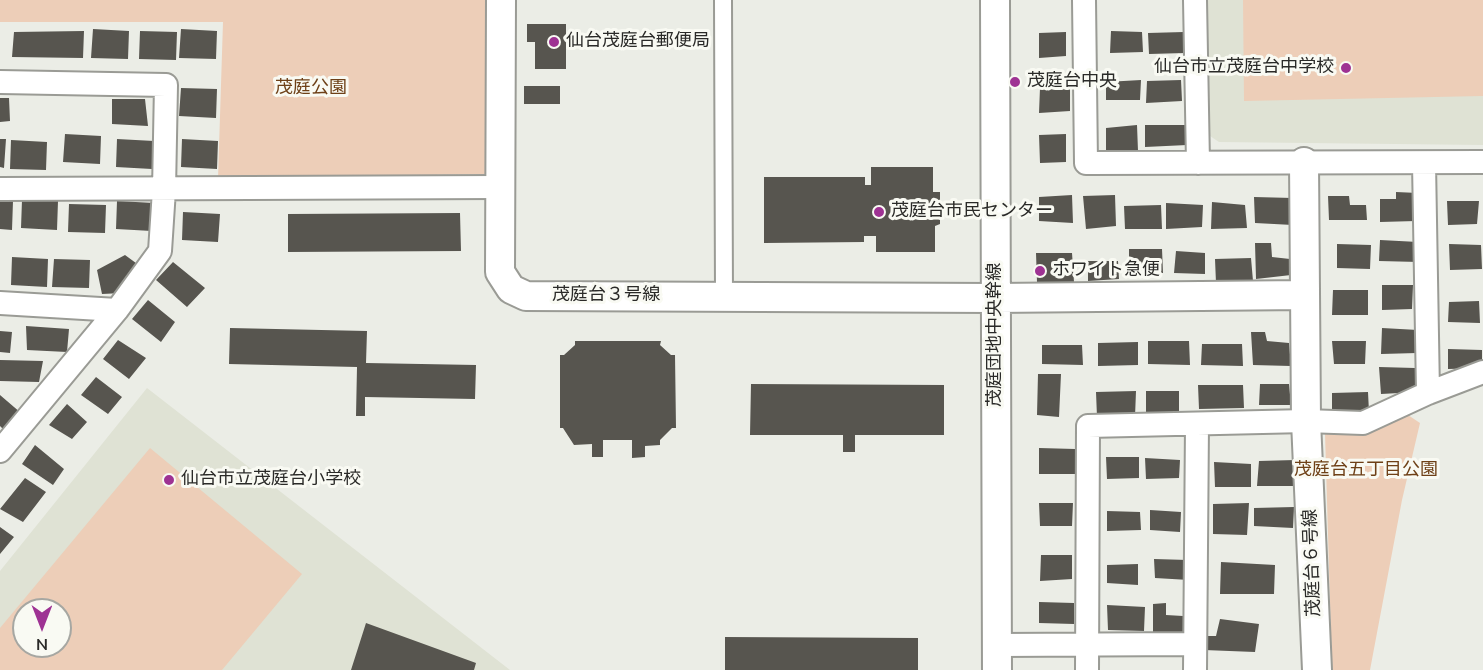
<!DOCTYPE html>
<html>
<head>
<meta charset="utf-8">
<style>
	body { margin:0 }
	#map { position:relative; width:1483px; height:670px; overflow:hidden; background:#ebede6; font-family:"Nunito Sans",sans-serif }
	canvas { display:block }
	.north { position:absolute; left:12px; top:598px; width:60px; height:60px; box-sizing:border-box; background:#f9faf3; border:2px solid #a6a7a2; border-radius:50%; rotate:180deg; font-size:16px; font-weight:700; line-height:24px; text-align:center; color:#2a2a28 }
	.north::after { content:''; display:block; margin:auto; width:21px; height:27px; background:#9e3293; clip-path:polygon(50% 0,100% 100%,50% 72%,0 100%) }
</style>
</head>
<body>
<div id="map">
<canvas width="1483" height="670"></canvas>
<div class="north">N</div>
</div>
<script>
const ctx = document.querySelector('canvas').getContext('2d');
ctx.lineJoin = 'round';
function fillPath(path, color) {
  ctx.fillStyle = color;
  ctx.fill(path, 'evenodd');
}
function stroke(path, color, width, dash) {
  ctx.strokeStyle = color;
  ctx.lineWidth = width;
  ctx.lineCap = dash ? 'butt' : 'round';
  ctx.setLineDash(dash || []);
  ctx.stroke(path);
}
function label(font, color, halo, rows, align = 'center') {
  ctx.font = font + ' "Nunito Sans","Noto Sans JP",sans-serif';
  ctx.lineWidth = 6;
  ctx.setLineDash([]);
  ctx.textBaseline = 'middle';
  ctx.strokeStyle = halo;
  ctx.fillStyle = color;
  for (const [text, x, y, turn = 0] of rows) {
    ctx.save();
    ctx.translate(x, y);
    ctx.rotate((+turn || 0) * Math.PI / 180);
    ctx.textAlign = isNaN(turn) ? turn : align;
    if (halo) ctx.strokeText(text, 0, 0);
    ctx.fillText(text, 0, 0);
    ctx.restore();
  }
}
fillPath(new Path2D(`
	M1206,0H1483V145L1219,142L1210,136Z
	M147,388L510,670H0V571ZM24,610H60V646H24Z`), '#dfe2d4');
fillPath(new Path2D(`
	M0,0H486L485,174L218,179L223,22H0Z
	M1243,0H1483V96L1244,101Z
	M1396,407L1420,423L1402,500L1370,670H1332L1325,433L1367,431Z
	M150,448L302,574L222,670H0V628ZM24,610H60V646H24Z`), '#edceb8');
fillPath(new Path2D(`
	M527,24H566V69H535V42H527Z
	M93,29L129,31L128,59L91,58Z
	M181,29L217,31L216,59L179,58Z
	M84,31L83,58L12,57L14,32Z
	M140,31L177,32L176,60L139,59Z
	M1111,31L1142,32L1143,52L1110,53Z
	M1066,32V56L1039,58V33Z
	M1184,32L1185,53L1149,54L1148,33Z
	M1141,80L1140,100H1106V82Z
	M1181,80L1182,101L1146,103L1147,81Z
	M524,86H560V104H524Z
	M1070,87V111L1039,113L1040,88Z
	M181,88L217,89L216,118L179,116Z
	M0,98H9L10,121L0,122Z
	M112,99H145L148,126L112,124Z
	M1137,125L1138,151L1106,153V128Z
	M1145,125H1186L1187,145L1145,147Z
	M65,134L101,136L100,164L63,162Z
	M1066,134V162L1040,163L1039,135Z
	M0,139H6L4,168L0,167Z
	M117,139L154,141L152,169L116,167Z
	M182,139L218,141L217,169L181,167Z
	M11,140L47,142L46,170L10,169Z
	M871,167H933V192H940V224L935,226V252H876V236H864V242L764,243V177H865V185H871Z
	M1396,192L1418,193L1416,221L1380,222V199H1396Z
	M1072,195L1073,223L1039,221V197Z
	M1115,195L1116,226L1086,229L1083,196Z
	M1328,196H1349L1350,205H1366L1367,220H1329Z
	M1254,197L1293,198V225L1255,223Z
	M22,200L58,201L57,230L21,228Z
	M0,201H13L12,230L0,229Z
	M117,201L154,203L152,231L116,229Z
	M1447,201H1479L1477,224L1448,225Z
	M1212,202L1245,205L1247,228L1211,229Z
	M1166,203L1203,205L1202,227L1166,229Z
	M69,204L106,205L105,233L68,232Z
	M1161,205L1162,229H1125L1124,206Z
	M183,212L220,214L218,242L182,240Z
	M460,213L461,251L288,252V214Z
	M1380,240L1418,242L1419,262L1379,261Z
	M1255,243H1271L1272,257L1290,259L1291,275L1256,279Z
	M1337,244L1371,245L1370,269L1337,268Z
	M1449,244L1481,245L1482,269L1450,270Z
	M1129,249H1162L1163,273L1129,275Z
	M1176,251L1205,253V274L1174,273Z
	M1036,253H1072L1074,282H1037Z
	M125,255L140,266L122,293L102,294L97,270Z
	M12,257L48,259L47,287L11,285Z
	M1251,258L1253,281L1216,283L1215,259Z
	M54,259L90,260L89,288L52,287Z
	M1088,261H1118L1119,279L1088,281Z
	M173,262L205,288L187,307L156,280Z
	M1382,285H1413L1412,309L1382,310Z
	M1333,290H1368V315H1332Z
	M148,300L175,322L161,342L132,319Z
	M1479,301L1480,323L1448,322L1449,302Z
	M26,326L69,329L67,352L27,350Z
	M230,328L367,331L366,363L476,365L475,399L365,397V416H356L357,367L229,364Z
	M1382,328L1418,330L1417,353L1381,354Z
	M0,331L12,332L10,353L0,352Z
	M1251,332H1265L1267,341L1289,343L1291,366L1253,365Z
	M118,340L146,358L129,379L103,359Z
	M575,341H661L660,345L671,355H675L676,428H672L660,440V445L645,446V457L632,458V440H603V457H592V444L574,445L563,428H560V355H564L575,345Z
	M1148,341H1189L1190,365L1148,364Z
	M1332,341H1366L1365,364H1334Z
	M1138,342V365L1098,366V343Z
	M1202,344H1242L1243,366L1201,365Z
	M1042,345H1082L1083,365L1042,364Z
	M1448,349L1482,350V368L1448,369Z
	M0,360L43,361L39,382L0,381Z
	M1379,367L1415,368L1417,392L1381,394Z
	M1038,374H1061L1059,417L1037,415Z
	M96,377L122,397L108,414L81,395Z
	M751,384L944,385V435H855V452H843V435H750Z
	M1260,384H1289L1291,405H1259Z
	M1198,385H1243L1244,408L1199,409Z
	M1136,391L1135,417H1097L1096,392Z
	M1146,391H1179V416L1146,414Z
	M1368,392L1369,412H1332V393Z
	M0,395L21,413L4,430L0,426Z
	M67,404L87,422L72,439L49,425Z
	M35,445L64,469L53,485L22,464Z
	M1039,448L1075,449V474H1039Z
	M1106,457H1139V478L1107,479Z
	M1145,458L1180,460L1179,478L1146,479Z
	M1295,460L1293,486H1257L1259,461Z
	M1214,462L1251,464V487H1215Z
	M25,478L46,492L23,522L0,509Z
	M1039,503H1073L1072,526H1040Z
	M1249,503L1247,535L1213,534V504Z
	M1294,507L1293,528L1254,526V508Z
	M1150,510L1181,512L1180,532L1150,530Z
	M1107,511L1140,512L1141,530L1107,531Z
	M0,527L14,537L0,554Z
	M1041,555H1072V579L1040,581Z
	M1154,559L1188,560L1189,580L1155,578Z
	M1221,562L1275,565L1274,594H1220Z
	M1138,564V585L1107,583V565Z
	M1039,602L1074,603V624L1039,623Z
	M1166,603V615L1183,616V639L1153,636V604Z
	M1107,605L1145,607L1144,631L1108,630Z
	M1220,619L1259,624L1255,652L1204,650L1205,636H1216Z
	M366,623L476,663L474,670H351Z
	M725,637L918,638V670H725Z`), '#57554f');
const pedestrian = new Path2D(`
	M723,0L724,296`);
const minor = new Path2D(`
	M1084,0L1086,163L1483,162
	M1195,0L1198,163
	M0,82L166,85L164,190L160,251L117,310L0,451
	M1424,163L1428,393
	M0,189L500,187
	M0,303L117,310
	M998,645L1195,644
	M1087,670L1088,426L1306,421L1363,423L1428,393L1483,372
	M1195,670L1197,424`);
const tertiary = new Path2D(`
	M501,0L500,272L511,289L526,296L995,298L1304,295
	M995,0L997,670
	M1304,162L1306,421L1317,670`);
stroke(pedestrian, '#9a9b95', 20);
stroke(minor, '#9a9b95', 26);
stroke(tertiary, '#9a9b95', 32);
stroke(pedestrian, '#fff', 16);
stroke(minor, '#fff', 22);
stroke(tertiary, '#fff', 28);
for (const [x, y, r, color] of [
	[554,42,6,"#9e3293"],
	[1346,68,6,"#9e3293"],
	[1015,82,6,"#9e3293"],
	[879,212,6,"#9e3293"],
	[1040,271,6,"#9e3293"],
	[169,480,6,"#9e3293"]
]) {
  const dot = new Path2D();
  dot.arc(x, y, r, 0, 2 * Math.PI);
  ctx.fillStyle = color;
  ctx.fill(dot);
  stroke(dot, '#f9faf3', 2);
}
label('18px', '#2a2a28', '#f9faf3', [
	["仙台茂庭台郵便局",566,42],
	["仙台市立茂庭台中学校",1334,68,"right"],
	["茂庭台中央",1027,82],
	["茂庭台市民センター",891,212],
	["ホワイト急便",1052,271],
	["仙台市立茂庭台小学校",181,480]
], 'left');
label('18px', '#6e4017', '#f9faf3', [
	["茂庭公園",311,89],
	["茂庭台五丁目公園",1366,471]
]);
label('18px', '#2a2a28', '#f9faf3', [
	["茂庭台３号線",606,296],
	["茂庭団地中央幹線",996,335,-90],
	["茂庭台６号線",1313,563,-92]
]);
</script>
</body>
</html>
